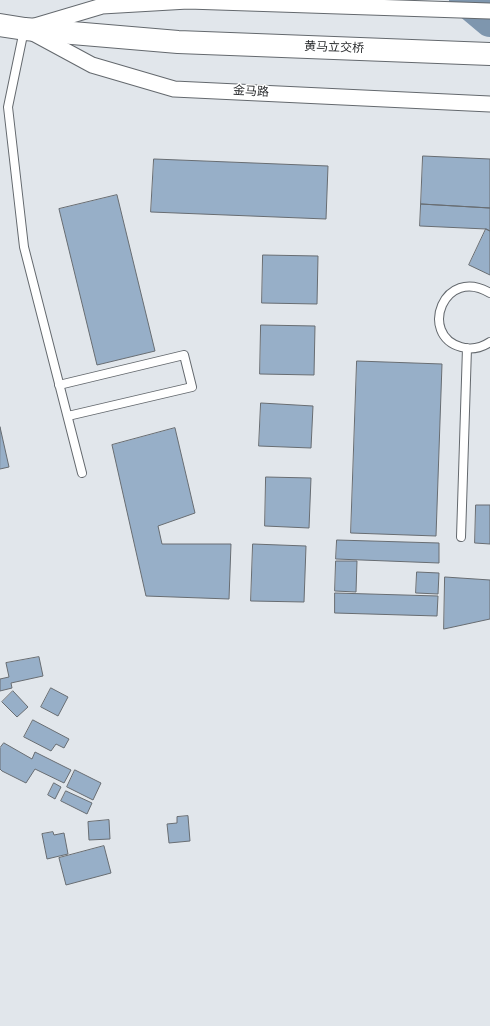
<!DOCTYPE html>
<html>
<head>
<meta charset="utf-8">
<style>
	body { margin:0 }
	canvas { display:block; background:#e1e6eb }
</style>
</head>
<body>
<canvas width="490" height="1026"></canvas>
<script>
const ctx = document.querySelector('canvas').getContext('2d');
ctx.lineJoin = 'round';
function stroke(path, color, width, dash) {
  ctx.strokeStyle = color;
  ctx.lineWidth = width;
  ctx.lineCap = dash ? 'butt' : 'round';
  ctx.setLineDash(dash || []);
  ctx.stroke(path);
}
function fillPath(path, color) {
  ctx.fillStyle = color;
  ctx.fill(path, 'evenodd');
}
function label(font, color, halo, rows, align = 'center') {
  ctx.font = font + ' "Roboto Condensed","Noto Sans SC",sans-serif';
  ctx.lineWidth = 3;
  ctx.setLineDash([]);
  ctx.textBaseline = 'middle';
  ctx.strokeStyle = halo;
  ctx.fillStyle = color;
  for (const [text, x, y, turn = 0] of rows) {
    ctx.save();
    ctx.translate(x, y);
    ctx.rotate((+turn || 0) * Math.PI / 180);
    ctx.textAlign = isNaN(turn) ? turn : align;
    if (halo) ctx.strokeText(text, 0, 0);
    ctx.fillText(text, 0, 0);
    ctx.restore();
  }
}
stroke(new Path2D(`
	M465,0L490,21`), '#7e96ae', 32);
const building = new Path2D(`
	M423,156L490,159V208L421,204Z
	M154,159L328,166L326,219L151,212Z
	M117,195L155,351L97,365L59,209Z
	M421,204L490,208V231L486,229L420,226Z
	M486,229L490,231V275L469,265Z
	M263,255L318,256L317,304L262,303Z
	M261,325L315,326L314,375L260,374Z
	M357,361L442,364L436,536L351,533Z
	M261,403L313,406L311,448L259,446Z
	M0,427L9,467L0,469Z
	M175,428L195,513L158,526L162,544H231L229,599L146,596L112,445Z
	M266,477L311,478L309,528L265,526Z
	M476,505H490V544L475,543Z
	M337,540L439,543V563L336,559Z
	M253,544L306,546L304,602L251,601Z
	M336,561H357L356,592L335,591Z
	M417,572L439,573L438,594L416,593Z
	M445,577L490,580V619L444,629Z
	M335,593L438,596L437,616L335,613Z
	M39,657L43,676L11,683L12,688L0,691V679L9,677L6,663Z
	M51,688L68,697L58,716L41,707Z
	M13,691L28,707L17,717L2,702Z
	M33,720L69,739L64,748L56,744L51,751L24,737Z
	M4,743L32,759L35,752L71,770L64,783L35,769L26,783L2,771L0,769V748Z
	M75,770L101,783L93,800L67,787Z
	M54,783L61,787L55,799L48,795Z
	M66,791L92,803L87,814L61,801Z
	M188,816L190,841L169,843L167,824L177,823V817Z
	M109,820L110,839L89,840L88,822Z
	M53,832L54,835L64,833L68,854L47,859L42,834Z
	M104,846L111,873L66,885L59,858Z`);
fillPath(building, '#97afc8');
stroke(building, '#686d72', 1);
const lane = new Path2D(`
	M24,30L8,107L24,247L82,473
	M490,293C444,265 418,335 461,347C471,350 481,348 490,342
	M59,385L184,355L192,387L68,416
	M461,537L467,348`);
const street = new Path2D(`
	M35,26L102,6L188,1L490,11
	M31,32L92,65L174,89L490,104`);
const secondary = new Path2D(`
	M0,25L25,29L178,42L490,54`);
stroke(lane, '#64696e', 10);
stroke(street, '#64696e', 17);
stroke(secondary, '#64696e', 24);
stroke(lane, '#fff', 8);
stroke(street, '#fff', 15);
stroke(secondary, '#fff', 22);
label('12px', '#282a2c', '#fff', [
	["黄马立交桥",334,48,2],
	["金马路",251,92,3]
]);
</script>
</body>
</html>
